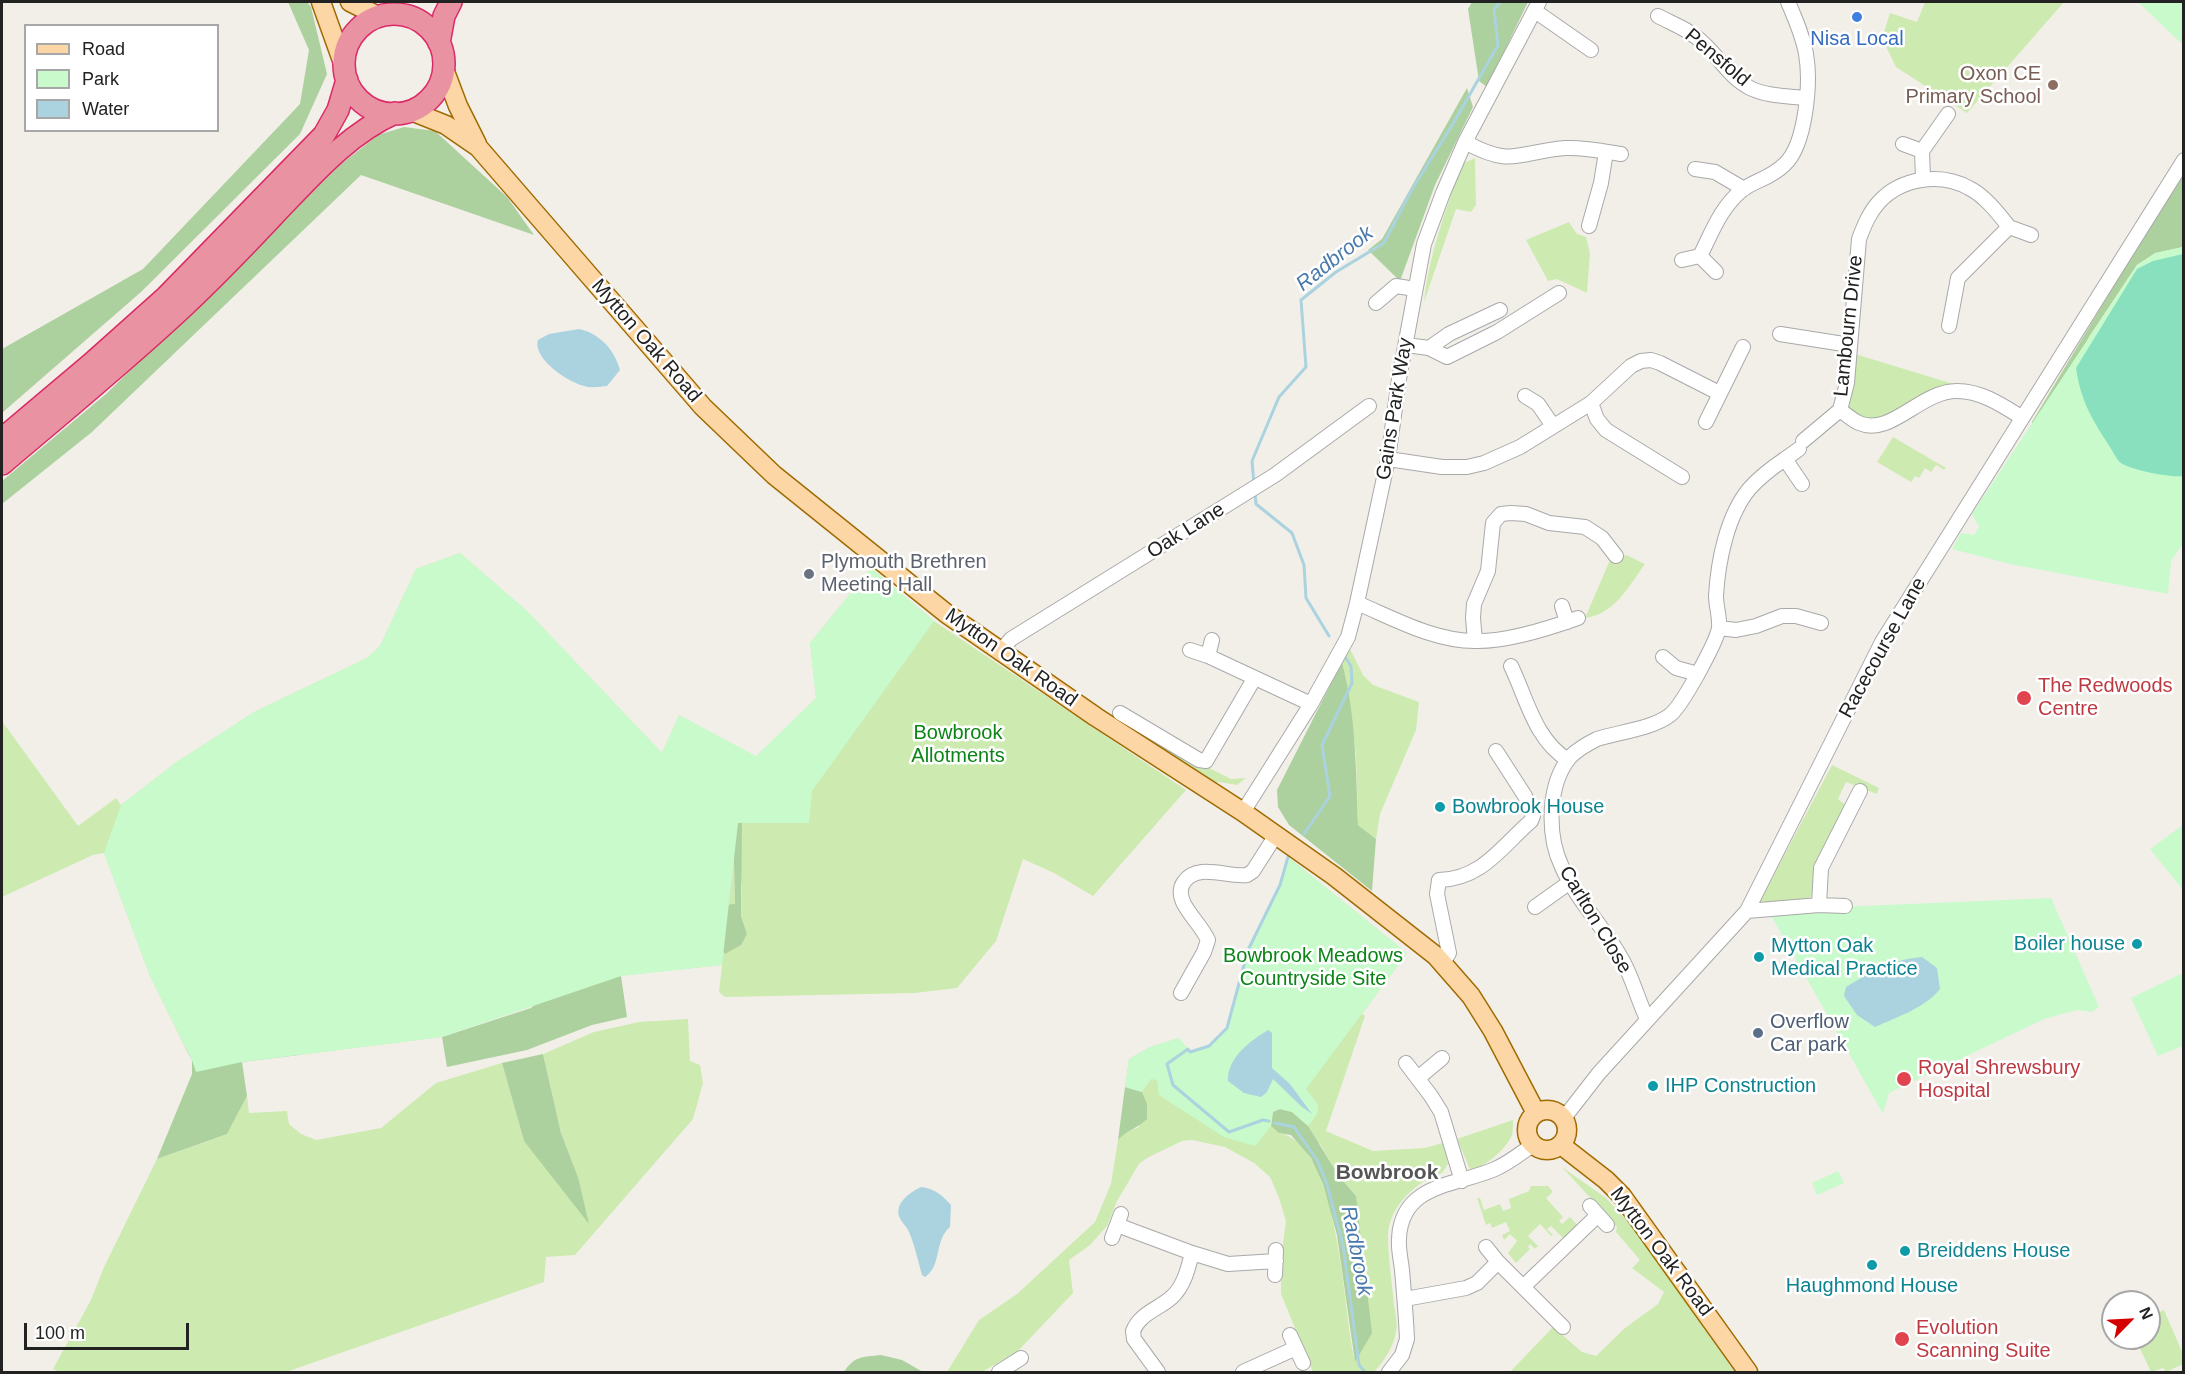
<!DOCTYPE html>
<html>
<head>
<meta charset="utf-8">
<style>
	body { margin:0 }
	#map { position:relative; width:2185px; height:1374px; overflow:hidden; background:#f2efe9; font-family:Arial,sans-serif }
	canvas { display:block }
	.frame { position:absolute; inset:0; border:3px solid #222; pointer-events:none }
	.legend { position:absolute; left:24px; top:24px; width:195px; height:108px; box-sizing:border-box; background:#fff; border:2px solid #a7a7a7; margin:0; padding:8px 10px; list-style:none; font-size:18px; color:#222 }
	.legend li { display:flex; align-items:center; gap:12px; height:30px }
	.legend b { width:30px; border:2px solid #a7a7a7 }
	.north { position:absolute; left:2101px; top:1290px; width:60px; height:60px; box-sizing:border-box; background:#fff; border:2px solid #a7a7a7; border-radius:50%; rotate:66deg; font-size:16px; font-weight:700; line-height:24px; text-align:center; color:#222 }
	.north::after { content:''; display:block; margin:auto; width:21px; height:27px; background:#d40000; clip-path:polygon(50% 0,100% 100%,50% 72%,0 100%) }
	.scale { position:absolute; left:24px; top:1323px; width:165px; height:27px; box-sizing:border-box; border:3px solid #222; border-top:0; padding-left:8px; font-size:18px; line-height:21px; white-space:nowrap; color:#222; -webkit-text-stroke:4px #fff; paint-order:stroke }
</style>
</head>
<body>
<div id="map">
<canvas width="2185" height="1374"></canvas>
<div class="frame"></div>
<ul class="legend">
<li><b style="height:8px;background:#fcd6a4"></b>Road</li>
<li><b style="height:16px;background:#c8facc"></b>Park</li>
<li><b style="height:16px;background:#aad3df"></b>Water</li>
</ul>
<div class="north">N</div>
<div class="scale">100 m</div>
</div>
<script>
const ctx = document.querySelector('canvas').getContext('2d');
ctx.lineJoin = 'round';
function fillPath(path, color) {
  ctx.fillStyle = color;
  ctx.fill(path, 'evenodd');
}
function stroke(path, color, width, dash) {
  ctx.strokeStyle = color;
  ctx.lineWidth = width;
  ctx.lineCap = dash ? 'butt' : 'round';
  ctx.setLineDash(dash || []);
  ctx.stroke(path);
}
function label(font, color, halo, rows, align = 'center') {
  ctx.font = font + ' Arial,sans-serif';
  ctx.lineWidth = 5;
  ctx.setLineDash([]);
  ctx.textBaseline = 'middle';
  ctx.strokeStyle = halo;
  ctx.fillStyle = color;
  for (const [text, x, y, turn = 0] of rows) {
    ctx.save();
    ctx.translate(x, y);
    ctx.rotate((+turn || 0) * Math.PI / 180);
    ctx.textAlign = isNaN(turn) ? turn : align;
    if (halo) ctx.strokeText(text, 0, 0);
    ctx.fillText(text, 0, 0);
    ctx.restore();
  }
}
fillPath(new Path2D(`
	M1925,2H2064L1967,113L1896,67L1882,38L1890,13L1917,22Z
	M1475,158L1476,205L1471,212L1456,209L1424,302C1429,254 1446,209 1462,164Z
	M1569,222L1577,234L1586,237L1590,253L1587,293L1557,279L1548,281L1526,240Z
	M1855,354L1957,385C1946,387 1933,388 1924,393C1901,406 1869,439 1847,404Z
	M1893,437L1946,468L1944,470L1936,465L1931,472L1925,468L1919,478L1915,476L1911,482L1877,462Z
	M460,553L527,611L662,753L679,715L756,757L816,698L810,643L871,568L934,621L1186,790L1093,896L1054,873L1023,859L996,941L957,988L915,993L725,997L719,992L722,965L561,982L442,1037L299,1055L281,1053L244,1040L186,1049L150,976L104,853L93,855L2,897V721L78,826L116,798L121,805L175,763L256,711L367,658L380,646L416,569ZM733,820L742,886L741,916L747,934L725,954L718,946L735,904Z
	M1626,555L1645,564C1628,587 1615,614 1585,618L1610,560Z
	M1349,647L1363,675L1373,685L1419,702L1416,730L1380,814L1376,839L1358,825L1356,755L1346,678L1342,662Z
	M1135,731L1231,779L1246,778L1237,785L1219,782L1215,783Z
	M1832,765L1879,788L1877,794L1846,782L1838,799L1847,806L1816,866L1812,894L1808,902L1763,907L1760,901Z
	M1288,857L1407,953L1362,1014L1365,1016L1326,1131L1373,1151L1425,1148L1443,1143L1448,1164L1442,1173C1417,1181 1389,1206 1388,1235C1388,1258 1392,1282 1394,1304C1395,1313 1398,1324 1396,1332C1394,1347 1383,1362 1374,1372H1313L1281,1294V1257L1286,1221L1279,1198L1270,1177L1254,1163L1225,1147L1192,1140L1182,1141L1147,1158L1139,1164L1117,1201L1107,1226L1090,1245L1069,1260L1073,1293L1018,1351L982,1372H947L979,1320L1017,1294L1095,1222L1111,1184L1118,1140L1124,1133L1139,1127L1142,1092L1125,1087L1129,1059L1150,1047L1179,1038L1190,1052L1209,1047L1227,1028L1248,950L1280,885ZM1273,1112L1320,1144L1339,1176L1356,1196L1355,1361C1342,1310 1341,1145 1279,1133Z
	M688,1019L690,1061L700,1065L703,1083L693,1119L575,1255L546,1257L544,1282L286,1372H60L53,1369L91,1300L104,1267L157,1159L227,1134L247,1096L249,1113L287,1111L289,1124L301,1134L316,1140L381,1128L436,1083L502,1063L524,1141L578,1177L561,1133L543,1054L594,1032L639,1022Z
	M1513,1120C1513,1125 1513,1130 1512,1135C1506,1149 1485,1168 1470,1169L1457,1139Z
	M1562,1167L1606,1198L1633,1227L1735,1372H1510L1553,1327L1582,1352L1596,1356L1625,1328L1658,1304L1664,1292L1632,1268L1640,1260L1616,1232L1617,1227Z
	M1531,1186H1548L1553,1192L1546,1198L1563,1217L1559,1221L1562,1224L1570,1217L1578,1226L1568,1237H1562L1551,1226L1547,1229L1553,1235L1551,1236L1540,1224L1528,1236L1538,1246L1535,1249L1530,1244L1528,1247L1530,1249L1516,1263L1508,1253L1517,1241L1510,1234L1504,1240L1502,1235L1510,1231L1506,1222L1492,1228L1490,1223L1486,1225L1477,1198H1480L1484,1210L1500,1204L1503,1211L1511,1208L1509,1199L1529,1191Z
	M2164,1310L2183,1354V1364L2166,1372L2163,1368L2151,1372L2136,1340L2138,1338H2149V1317Z`), '#cdebb0');
fillPath(new Path2D(`
	M288,2H307L311,7L327,74L300,134L141,292L2,413V349L143,269L300,104L309,50Z
	M1472,2H1528L1487,87L1479,81L1468,9Z
	M1467,88L1473,107L1435,185L1400,281L1368,250L1382,239Z
	M404,127L435,131L507,197L534,235L361,175L92,432L2,504V481L106,394L340,165L378,135Z
	M2183,171V247L2156,253L2137,265L2089,337L2030,553L2032,422Z
	M1342,662C1356,715 1356,770 1358,825L1376,839L1372,891L1289,825L1278,807L1277,790Z
	M733,820L742,823L741,916L747,934L741,945L725,954L718,946L710,906L735,904Z
	M621,976L627,1017L592,1025L527,1050L447,1067L442,1037L531,1008L561,982Z
	M244,1040L299,1055L242,1062L247,1096L227,1134L157,1159L192,1074V1060L186,1049Z
	M543,1054L561,1133L578,1177L589,1224L524,1141L502,1063Z
	M1125,1087L1142,1092L1147,1104V1119C1138,1128 1127,1130 1118,1140Z
	M1280,1109L1292,1112L1308,1126L1339,1176L1356,1196L1372,1333L1355,1362L1337,1235L1323,1184L1311,1158L1291,1135L1279,1133L1271,1126L1273,1112Z
	M881,1355L902,1360L923,1372H844C854,1356 863,1357 881,1355Z`), '#add19e');
fillPath(new Path2D(`
	M2138,2H2183V45Z
	M2183,247L2184,542L2171,561L2168,594L2010,564L1952,549L1961,533L1974,535L1979,527L1972,514L2137,265L2155,253Z
	M460,553L527,611L662,753L679,715L756,756L816,698L810,643L871,568L934,621L812,791L809,823H738L722,965L621,976L442,1037L242,1062L196,1072L192,1060L150,976L104,853L121,805L175,763L256,711L367,658L380,646L416,569Z
	M2183,825V890L2150,849Z
	M1288,857L1407,953L1306,1089C1320,1107 1324,1107 1308,1126L1292,1112L1280,1109L1273,1112L1271,1126L1255,1146L1224,1137L1159,1095L1157,1080L1151,1079L1142,1092L1125,1087L1129,1059L1150,1047L1179,1038L1190,1052L1209,1047L1227,1028L1248,950L1280,885Z
	M2051,898L2099,1007L2092,1012L2077,1010L2044,1019L1889,1093L1883,1114L1768,910Z
	M2183,973V1046L2158,1056L2131,998Z
	M1838,1171L1844,1183L1817,1195L1812,1183Z`), '#c8facc');
fillPath(new Path2D(`
	M2183,254L2184,476C2171,478 2131,470 2121,463C2117,460 2113,452 2110,447C2092,419 2081,402 2076,368L2137,269L2153,261Z`), '#88e0be');
fillPath(new Path2D(`
	M579,329C599,333 615,350 620,370L607,386C602,386 594,388 589,387C571,385 532,359 538,340L549,334Z
	M1922,957L1937,968L1940,989C1925,1008 1897,1017 1875,1027L1857,1015L1844,996L1846,987C1873,971 1890,960 1922,957Z
	M1268,1030L1272,1033V1068L1290,1084L1312,1114L1302,1107L1273,1079L1267,1092L1261,1097L1244,1093L1228,1081C1227,1058 1250,1041 1268,1030Z
	M921,1187C934,1188 943,1196 951,1205L950,1227C934,1240 942,1266 925,1277L922,1275C918,1261 915,1246 909,1232C907,1227 901,1222 899,1216C895,1202 911,1192 921,1187Z`), '#aad3df');
stroke(new Path2D(`
	M1254,484L1252,461L1279,397L1306,367L1301,300L1336,272L1384,243L1411,191L1454,122L1498,45L1494,10L1500,2
	M1255,493L1256,504L1292,533L1304,565L1306,598L1329,636
	M1304,834L1330,796L1322,745L1352,683L1351,666L1345,657
	M1269,1121L1263,1120L1229,1132L1173,1085L1167,1064L1188,1049L1190,1052L1209,1046L1227,1028L1248,950L1280,885L1288,857
	M1275,1123L1294,1127L1317,1160L1326,1181L1343,1245L1359,1365L1365,1372`), '#aad3df', 3);
const minor = new Path2D(`
	M1535,11L1591,50
	M1658,16C1673,24 1690,30 1702,42C1719,57 1729,77 1750,88C1766,96 1787,96 1805,98
	M1465,142C1512,168 1518,152 1565,148C1583,147 1603,151 1621,154
	M1903,144L1922,151L1923,179
	M1922,151L1948,114
	M1695,169L1715,172L1744,189
	M1589,226L1601,183L1606,152
	M2009,227C1998,213 1985,196 1969,188C1940,172 1901,178 1879,202C1869,213 1864,226 1859,239L1847,383L1840,410C1846,414 1852,420 1859,423C1891,437 1920,391 1957,391C1981,391 2002,405 2021,417
	M1700,256C1712,232 1721,207 1742,190C1755,180 1770,179 1785,164C1806,144 1811,82 1806,54C1803,36 1795,18 1788,2
	M1682,260L1700,256L1716,272
	M1376,303L1396,286L1415,289
	M1949,326L1958,278L2009,227L2031,235
	M1780,334L1850,345
	M1406,345L1429,348L1447,357L1497,332L1559,293
	M1429,348L1449,334L1500,310
	M1525,396L1538,404L1553,426
	M1591,403L1597,419L1606,430L1682,477
	M1706,422L1743,347
	M1803,441L1840,410
	M1388,459L1442,467H1467L1484,463L1520,447L1591,403L1631,366L1641,361L1651,360L1660,363L1719,393
	M1785,459L1799,449
	M1357,603C1395,619 1434,641 1475,641C1505,642 1550,628 1578,618
	M1562,606L1567,622
	M1719,628L1736,630L1756,626L1782,616H1796L1821,623
	M1475,641L1473,618L1474,604L1488,571L1493,523L1501,514L1511,513L1526,514L1549,523L1585,527L1602,538L1616,556
	M1190,650L1208,656L1311,704
	M1000,652L1011,639L1275,475L1369,406
	M1208,656L1212,640
	M1663,657L1676,668L1698,674
	M1511,666C1527,699 1535,740 1568,760
	M1120,713L1199,760L1206,761L1254,679
	M1243,812L1311,704L1348,637L1357,603L1388,459L1399,379L1424,244L1443,193L1465,142L1539,2
	M1819,905L1821,868L1860,791
	M1535,907L1570,882
	M1747,911L1819,905L1845,906
	M1443,963L1449,953L1437,894L1439,880C1482,879 1501,847 1531,821L1533,816L1525,796L1496,751
	M1181,993L1204,952L1208,940C1202,927 1191,917 1184,904C1180,896 1179,889 1184,882C1197,862 1229,878 1247,875L1253,871L1276,835
	M1647,1019C1637,998 1632,975 1620,956C1603,926 1576,899 1562,867C1547,836 1547,785 1570,757C1578,749 1587,744 1597,739C1619,732 1652,729 1670,715C1682,706 1716,643 1719,628C1720,617 1716,606 1716,596C1718,561 1727,515 1750,488C1760,477 1773,467 1785,459L1802,484
	M1406,1063L1431,1096L1441,1112L1462,1181
	M1418,1078L1442,1058
	M1564,1118L1599,1073L1747,911L1882,642L2184,160
	M1590,1206L1607,1225
	M1117,1225L1192,1253L1228,1264L1276,1261
	M1112,1238L1121,1214
	M1486,1247L1498,1262L1563,1327
	M1275,1275L1276,1250
	M1523,1287L1598,1215
	M1405,1299L1466,1288L1477,1283L1498,1262
	M1290,1335L1303,1363
	M999,1372L1021,1358
	M1158,1372L1134,1339L1133,1331C1140,1313 1159,1309 1172,1297C1184,1286 1188,1269 1192,1253
	M1243,1372L1296,1348
	M1389,1372L1402,1355L1407,1339C1406,1316 1404,1293 1402,1270C1401,1260 1398,1249 1399,1238C1402,1183 1456,1186 1495,1169C1509,1163 1521,1153 1534,1144`);
const major = new Path2D(`
	M321,2L344,66
	M350,2L378,16
	M444,69L458,106L477,144
	M411,111L446,125L478,147L703,407L774,475L947,614L1096,717L1243,812L1334,876L1436,956L1471,996L1493,1031L1536,1113
	M1527 1130a20 20 0 1 1 40 0a20 20 0 1 1-40 0Z
	M1561,1145L1606,1180L1622,1196L1748,1372`);
const highway = new Path2D(`
	M344 64a50 50 0 1 1 100 0a50 50 0 1 1-100 0Z
	M439,43L444,16L451,2
	M2,439L91,364L166,297L324,135L338,110L347,80
	M2,464C62,413 123,363 181,309C213,279 244,247 274,215C310,178 347,134 395,113`);
stroke(minor, '#a9a9a9', 16);
stroke(major, '#a06b00', 21);
stroke(highway, '#dc2a67', 24);
stroke(minor, '#fff', 14);
stroke(major, '#fcd6a4', 18);
stroke(highway, '#e892a2', 21);
for (const [x, y, r, color] of [
	[1857,17,6,"#3f7fe0"],
	[2053,85,6,"#8d6e63"],
	[809,574,6,"#6b7280"],
	[2024,698,8,"#e0444e"],
	[1440,807,6,"#0f9aa8"],
	[2137,944,6,"#0f9aa8"],
	[1759,957,6,"#0f9aa8"],
	[1758,1033,6,"#5c6f8a"],
	[1904,1079,8,"#e0444e"],
	[1653,1086,6,"#0f9aa8"],
	[1905,1251,6,"#0f9aa8"],
	[1872,1265,6,"#0f9aa8"],
	[1902,1339,8,"#e0444e"]
]) {
  const dot = new Path2D();
  dot.arc(x, y, r, 0, 2 * Math.PI);
  ctx.fillStyle = color;
  ctx.fill(dot);
  stroke(dot, '#fff', 2);
}
label('20px', '#366cbe', '#fff', [
	["Nisa Local",1857,39]
]);
label('20px', '#222', '#fff', [
	["Pensfold",1717,58,40],
	["Lambourn Drive",1849,326,-84],
	["Mytton Oak Road",646,341,49],
	["Gains Park Way",1395,409,-81],
	["Oak Lane",1186,531,-32],
	["Racecourse Lane",1883,648,-61],
	["Mytton Oak Road",1011,658,35],
	["Carlton Close",1595,920,59],
	["Mytton Oak Road",1661,1252,53]
]);
label('20px', '#785e54', '#fff', [
	["Oxon CE",2041,74],
	["Primary School",2041,97]
], 'right');
label('20px', '#5b616d', '#fff', [
	["Plymouth Brethren",821,562],
	["Meeting Hall",821,585]
], 'left');
label('20px', '#be3a42', '#fff', [
	["The Redwoods",2038,686],
	["Centre",2038,709],
	["Royal Shrewsbury",1918,1068],
	["Hospital",1918,1091],
	["Evolution",1916,1328],
	["Scanning Suite",1916,1351]
], 'left');
label('20px', '#0c8416', '#fff', [
	["Bowbrook",958,733],
	["Allotments",958,756],
	["Bowbrook Meadows",1313,956],
	["Countryside Site",1313,979]
]);
label('20px', '#0d838f', '#fff', [
	["Bowbrook House",1452,807],
	["Boiler house",2125,944,"right"],
	["Mytton Oak",1771,946],
	["Medical Practice",1771,969],
	["IHP Construction",1665,1086],
	["Breiddens House",1917,1251],
	["Haughmond House",1872,1286,"center"]
], 'left');
label('20px', '#4e5e75', '#fff', [
	["Overflow",1770,1022],
	["Car park",1770,1045]
], 'left');
label('italic 21px', '#4a7aab', '#fff', [
	["Radbrook",1335,259,-38],
	["Radbrook",1356,1251,79]
]);
label('bold 21px', '#555', '#fff', [
	["Bowbrook",1387,1173]
]);
</script>
</body>
</html>
